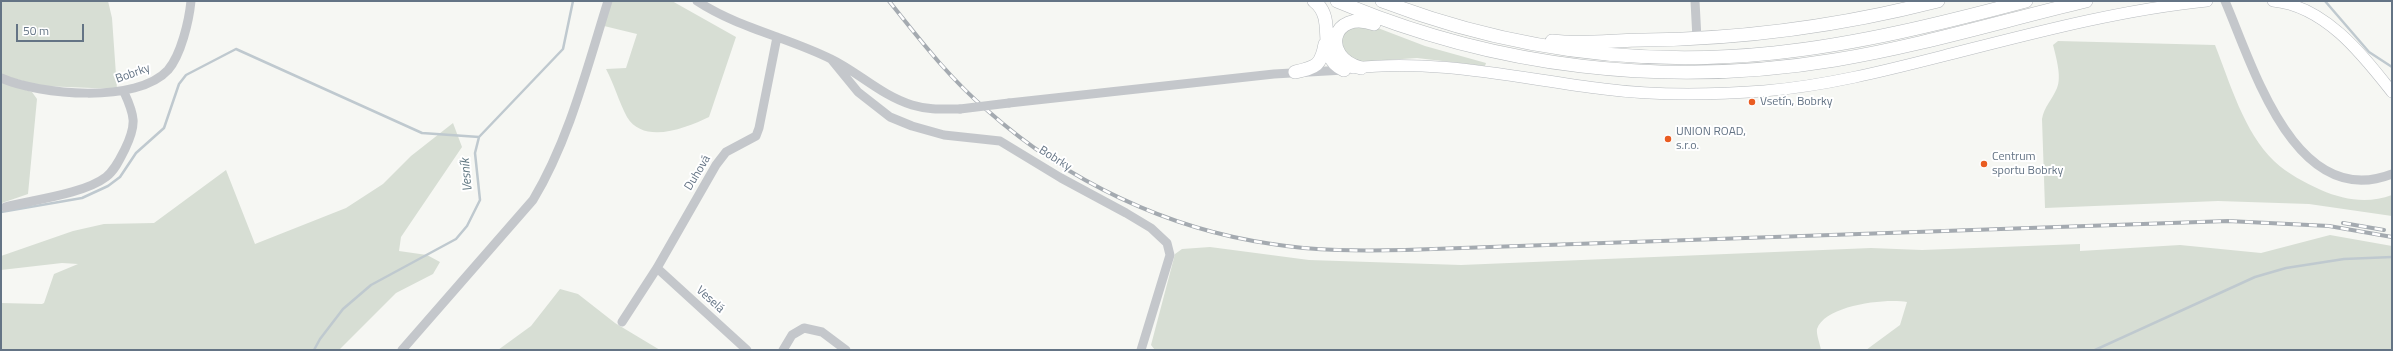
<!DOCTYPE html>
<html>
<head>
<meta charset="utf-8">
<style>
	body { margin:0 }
	#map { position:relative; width:2393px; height:351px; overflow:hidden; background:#f6f7f3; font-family:"Titillium Web",sans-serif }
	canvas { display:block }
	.frame { position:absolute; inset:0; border:2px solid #647485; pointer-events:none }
	.scale { position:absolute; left:16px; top:24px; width:68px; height:18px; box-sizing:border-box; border:2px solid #647485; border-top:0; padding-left:5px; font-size:12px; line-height:14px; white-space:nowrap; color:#647485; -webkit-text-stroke:3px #fff; paint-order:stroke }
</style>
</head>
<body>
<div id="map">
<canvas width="2393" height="351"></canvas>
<div class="frame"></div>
<div class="scale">50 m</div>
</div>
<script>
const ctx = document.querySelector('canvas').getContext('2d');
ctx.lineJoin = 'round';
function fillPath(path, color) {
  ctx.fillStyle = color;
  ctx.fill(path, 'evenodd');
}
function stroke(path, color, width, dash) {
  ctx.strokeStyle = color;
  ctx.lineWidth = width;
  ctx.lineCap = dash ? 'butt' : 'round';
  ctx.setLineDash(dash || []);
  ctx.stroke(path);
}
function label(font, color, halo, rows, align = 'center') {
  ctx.font = font + ' "Titillium Web",sans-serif';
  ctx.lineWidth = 4;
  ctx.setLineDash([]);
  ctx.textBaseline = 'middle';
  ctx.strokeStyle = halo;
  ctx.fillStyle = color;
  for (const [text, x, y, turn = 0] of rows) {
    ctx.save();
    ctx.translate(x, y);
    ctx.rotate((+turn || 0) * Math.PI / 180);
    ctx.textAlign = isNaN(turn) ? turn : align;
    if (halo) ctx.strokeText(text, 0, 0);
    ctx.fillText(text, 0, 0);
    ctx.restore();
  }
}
fillPath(new Path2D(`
	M1,1H108L112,18L117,89L42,86L1,75Z
	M611,1H672L736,37L709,117C686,128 644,145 627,117C619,102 614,84 606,69L626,68L637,34L604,26Z
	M1370,25L1425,46L1486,63L1485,66L1417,58L1358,62L1348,59L1340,40L1348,28Z
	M2058,41L2215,45C2230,83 2244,132 2274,161C2288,174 2304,182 2321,190C2344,200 2368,204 2392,195V216L2309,204L2218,201L2045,208L2042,119C2044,107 2052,100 2057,88C2062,77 2056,57 2053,45Z
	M1,82L32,92L37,99L28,194L2,203Z
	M453,123L462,147L401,237L399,251L427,255L440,262L433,274L396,293L339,350H1V303L42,304L44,303L54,274L78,264L62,263L1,270V256L73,231L104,224L154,223L226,170L255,244L346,208L383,184L411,156Z
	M2330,235L2392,246V350H1866L1900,325L1907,302C1886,298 1825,305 1817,329C1816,334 1820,344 1821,350H1155L1151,345L1175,254L1182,249L1210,247L1309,260L1461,265L1871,248L1922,250L2080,244V251L2180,245L2261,253Z
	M560,289L578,294L615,323L660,350H498L531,326Z`), '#d7ded4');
stroke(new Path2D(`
	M2325,1L2369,52L2392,67
	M1,212L82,198L108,186L120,177L136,153L164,128L179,84L186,75L236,49L422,133L479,137
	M314,350L320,339L343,309L371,285L456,239L467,226L480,200L475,153L479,137L563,49L573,1
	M2095,350L2255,277L2286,268L2344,259L2392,257`), '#bfc9cf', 2.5);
const major = new Path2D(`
	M2273,1C2325,6 2362,54 2392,92
	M1353,68C1437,58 1521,79 1604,89C1657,96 1711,95 1764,91C1825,86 1884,71 1943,56C2030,34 2118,10 2207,1`);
const highway = new Path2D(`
	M1314,1C1339,20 1313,56 1344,70
	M1337,1C1495,68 1666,88 1835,60C1920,46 2002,21 2086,1
	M1382,1C1507,49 1640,67 1774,53C1859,44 1943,23 2026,1
	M1552,41C1583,45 1614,40 1645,40C1747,39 1840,26 1938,1
	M1361,68C1320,57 1332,9 1374,24
	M1295,72C1316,67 1321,66 1325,44`);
stroke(major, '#b7bbbf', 12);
stroke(highway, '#b6babd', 14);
stroke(new Path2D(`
	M697,1C738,28 787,37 831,59C858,72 882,96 912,105C928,110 944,109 960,109
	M1695,1L1697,39
	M2225,1C2253,66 2295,212 2392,174
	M831,59L858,92L890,117L912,126L944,135L1000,141L1061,178L1126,213L1151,228L1167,243L1170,255L1141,350
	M1,78C40,95 137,104 168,70C181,55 189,21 191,1
	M1009,103L1274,74L1344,70
	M5,207C32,200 84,194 106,177C115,170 120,159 125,149C137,124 135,116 124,92
	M657,268L747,350
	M622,322L657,268L716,165L726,152L756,136L759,128L777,37
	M402,350L533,200C569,140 587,68 608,1
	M783,350L792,335L804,328L822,332L846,350`), '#c4c7cb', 9);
stroke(major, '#fff', 11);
stroke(highway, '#fff', 13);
const rail = new Path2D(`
	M889,1C920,40 950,79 988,111C1067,181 1167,229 1272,244C1316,251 1360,251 1405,250L2228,221L2329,226L2392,237
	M2343,223L2384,230`);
stroke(rail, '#a4aab0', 4);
stroke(rail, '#fff', 2.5, [8]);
stroke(new Path2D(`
	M960,109L1009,103`), '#c4c7cb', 9);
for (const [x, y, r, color] of [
	[1752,102,4,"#e95c21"],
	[1668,139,4,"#e95c21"],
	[1984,164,4,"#e95c21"]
]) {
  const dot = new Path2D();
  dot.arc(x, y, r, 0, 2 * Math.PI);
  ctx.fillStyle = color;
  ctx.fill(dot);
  stroke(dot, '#fff', 1.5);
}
label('12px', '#647485', '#fff', [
	["Bobrky",133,74,-20],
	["Bobrky",1055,159,32],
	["Duhová",698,173,-59],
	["Veselá",710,300,42]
]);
label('12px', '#647485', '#fff', [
	["Vsetín, Bobrky",1760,102],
	["UNION ROAD,",1676,132],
	["s.r.o.",1676,146],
	["Centrum",1992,157],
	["sportu Bobrky",1992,171]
], 'left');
label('italic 13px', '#607782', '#fff', [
	["Vesník",467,175,-95]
]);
</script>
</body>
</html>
